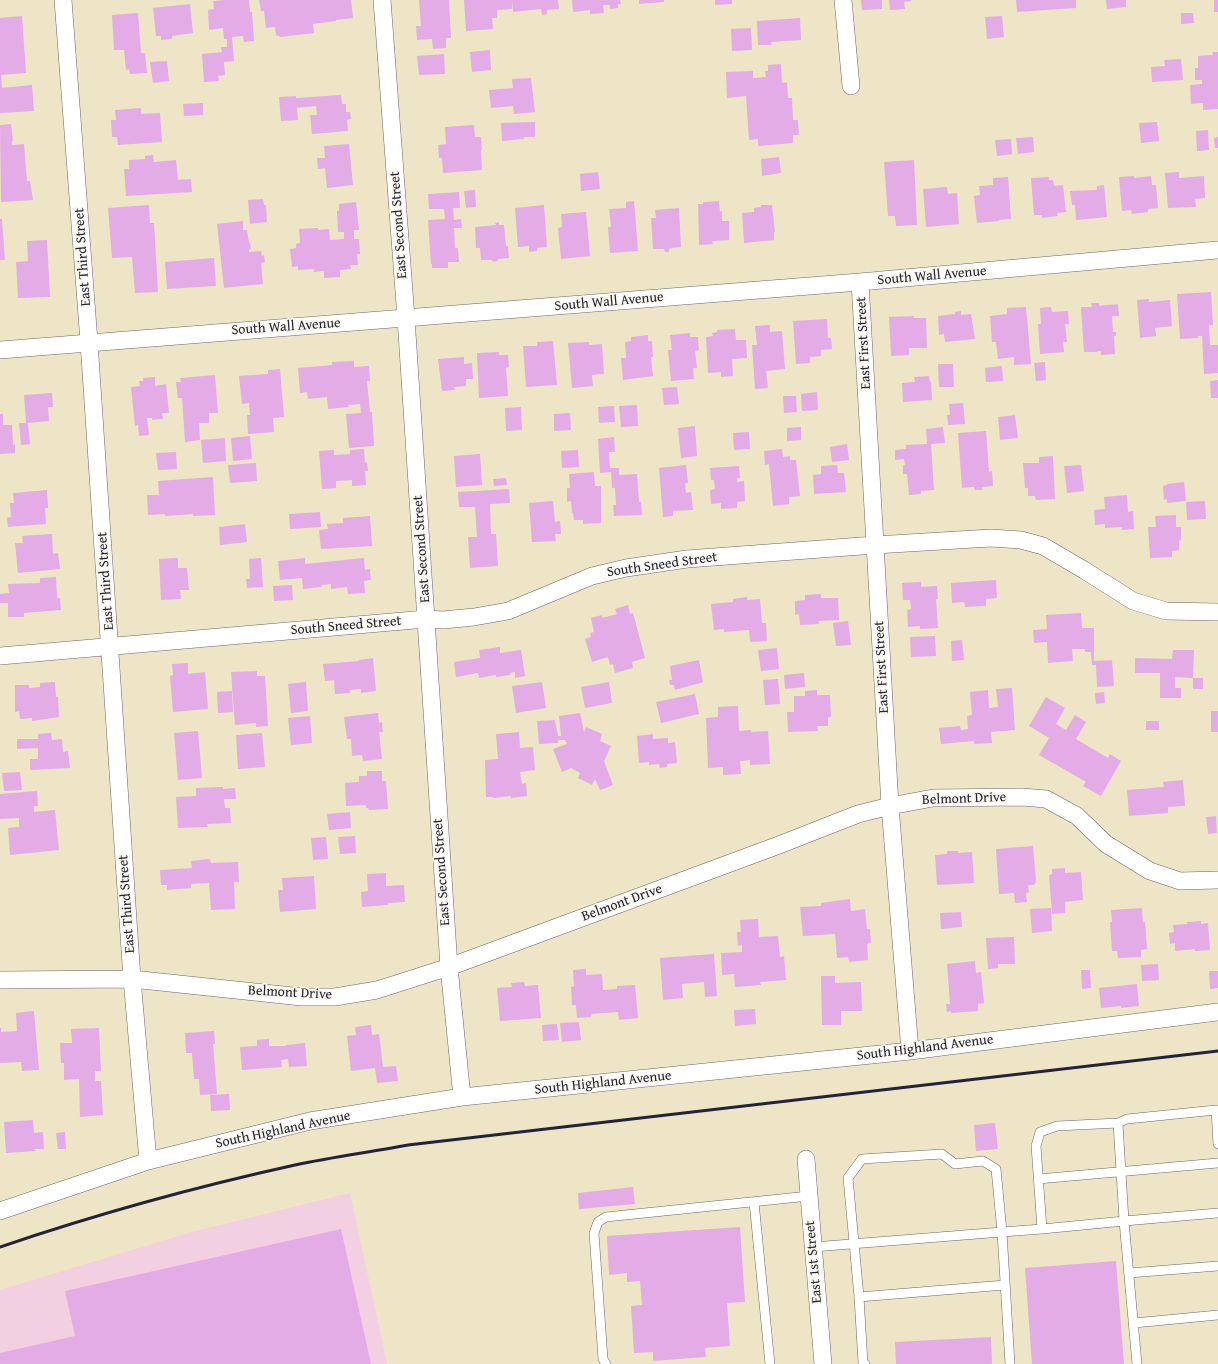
<!DOCTYPE html>
<html>
<head>
<meta charset="utf-8">
<style>
	body { margin:0 }
	canvas { display:block; background:#ede5c6 }
</style>
</head>
<body>
<canvas width="1218" height="1364"></canvas>
<script>
const ctx = document.querySelector('canvas').getContext('2d');
ctx.lineJoin = 'round';
function fillPath(path, color) {
  ctx.fillStyle = color;
  ctx.fill(path, 'evenodd');
}
function stroke(path, color, width, dash) {
  ctx.strokeStyle = color;
  ctx.lineWidth = width;
  ctx.lineCap = dash ? 'butt' : 'round';
  ctx.setLineDash(dash || []);
  ctx.stroke(path);
}
function label(font, color, halo, rows, align = 'center') {
  ctx.font = font + ' "Gentium Book Plus",serif';
  ctx.lineWidth = 3.5;
  ctx.setLineDash([]);
  ctx.textBaseline = 'middle';
  ctx.strokeStyle = halo;
  ctx.fillStyle = color;
  for (const [text, x, y, turn = 0] of rows) {
    ctx.save();
    ctx.translate(x, y);
    ctx.rotate((+turn || 0) * Math.PI / 180);
    ctx.textAlign = isNaN(turn) ? turn : align;
    if (halo) ctx.strokeText(text, 0, 0);
    ctx.fillText(text, 0, 0);
    ctx.restore();
  }
}
fillPath(new Path2D(`
	M350,1193L387,1364H0V1290L192,1232Z`), '#f2cfe1');
fillPath(new Path2D(`
	M224,0H249L250,12H252L254,41L244,42L243,36L232,37L234,61L224,62L225,75L218,76L219,81L204,82L202,54L222,52L221,47H227V39H224L223,28L209,30L208,10L214,9L213,1Z
	M259,0H351L353,18L336,20V21L313,24L314,33L281,37L276,35L275,27L266,28L264,11H261Z
	M419,0H449L451,38H446V48L433,49L432,39L417,40L416,26H421Z
	M464,0H512V9L497,10V18H492L493,29L466,31Z
	M512,0H558L559,9L547,10V14L542,15L541,9L513,12Z
	M572,0H620L621,4H618V8L610,9V5H603L604,13L590,14V10L573,12Z
	M639,0H664V2L639,4Z
	M715,0H732V4L715,5Z
	M861,0H882V9L862,10Z
	M889,0H911V1L904,2L905,9L890,10Z
	M1016,0H1076V8L1017,12Z
	M1106,0H1126V7L1107,9Z
	M1214,0H1218V12H1214Z
	M190,4L193,33L172,36V39L161,40V36H156L153,8Z
	M138,13L141,53H145L147,73L130,74L129,69L126,70L124,50H114L112,15Z
	M1181,13H1193L1194,23L1181,24Z
	M22,16L26,73L1,75L2,88L32,85L34,111L0,113V18Z
	M1002,16L1004,37L987,39L985,17Z
	M800,18L801,40L771,42L772,45H758L757,21Z
	M751,28L752,50L732,51L731,29Z
	M490,50L491,70L472,72L470,52Z
	M1212,52H1218V109L1203,110V103L1191,104L1190,85L1202,84V80H1195V68H1198V56L1213,55Z
	M444,54L445,74L419,75L417,56Z
	M1181,59L1183,80L1152,82L1151,67L1165,66L1164,60Z
	M167,61L169,81L153,83L150,62Z
	M781,64L782,83L787,82L788,98H792L793,120H798L799,135H793V143L758,146V139L749,140L746,96L727,98L726,72L753,71V78L766,77L765,71H768V65Z
	M531,78L535,112L514,114L513,106L491,108L489,90L513,88L512,79Z
	M341,95L342,104H346V112H350L351,119L347,120L348,131L312,134L310,115H317L316,106L297,108L298,120L281,121L279,97L296,96V98Z
	M203,103V115L184,116L183,104Z
	M141,108V114L160,113L162,142L118,145L117,137H112L111,120H116L115,110Z
	M535,122V137H524V139L502,141L501,123Z
	M1157,122L1159,141L1141,143L1139,123Z
	M11,124L13,141H12V145L24,144L27,181H30L33,200L1,202L0,125Z
	M474,125L475,137H481L482,150H481L482,170L443,173L442,158H439L438,145L446,144L445,127Z
	M1208,130L1209,150L1197,151L1196,131Z
	M1033,137L1034,152L1018,154L1016,138Z
	M1218,137V148H1215L1214,138Z
	M1011,139L1012,154L997,156L995,140Z
	M349,144L353,185L327,188L325,168L318,169L317,158H325L324,146Z
	M153,155L154,162L176,160L178,180L191,179L192,192L126,196L124,169H129V160L145,159V156Z
	M779,157L781,173L762,176L761,159Z
	M914,160L917,225L896,226L895,216H888L884,162Z
	M598,172L600,189L581,191L580,174Z
	M1179,172V178L1204,176L1205,198L1195,199L1196,207L1168,208L1165,173Z
	M1134,176V178L1151,176L1152,185H1156L1158,208L1148,209V212L1132,214L1131,210L1122,211L1119,177Z
	M1008,177L1011,219L999,220V221L977,223L974,196L980,195L979,186L993,185V178Z
	M1049,177V180H1053L1054,186L1063,185L1066,212L1057,213L1058,216L1042,218V215H1034L1031,178Z
	M1104,185L1107,217L1076,220L1075,205H1072L1070,191L1097,190V186Z
	M947,187L948,194L957,193L959,224L926,227L923,189Z
	M475,190L476,207L466,208L464,191Z
	M459,192L460,208H453L454,220L461,219L462,228H454L455,248H458L459,262H448V268H432V264H431L428,220L445,219L444,209H429L428,194Z
	M263,199L264,205H266L267,222L250,224L248,200Z
	M634,201L638,251L610,253L608,227H611L609,209L626,208V202Z
	M719,201L720,212L722,211V221H729V240L712,241L713,244L699,245L698,204H703V202Z
	M356,202L359,230H354V239H359L360,254H357L358,265H350L351,269L340,270V277L324,278V271L314,272V269L298,270V266L292,267L290,249L296,248V244L300,243L299,229L318,228V230L329,229L330,240L344,239V232H338L337,211H339V204Z
	M149,205L150,223H154L158,292L135,293L132,257L112,258L108,208Z
	M544,205L547,247L537,248V251L529,252V246L518,247L515,208Z
	M761,205H772L775,232H774V240L744,243L742,213L754,212V208L761,207Z
	M679,208L681,247L672,248L669,249V252H665L664,249H653L651,218H656L655,210Z
	M586,212L590,256L561,259L558,228L562,227L561,214Z
	M0,219H2L5,260H0Z
	M243,221V230H247L249,243L250,242L251,249H249V252L261,251L262,256L264,255L265,262L261,263L263,284L224,288L217,224Z
	M499,222V225H504L506,246H508L509,258L498,259V261L493,262L492,260H481L480,248H476L475,227L496,225L495,223Z
	M47,240L50,297L18,298L16,262L28,261L27,241Z
	M214,258L216,286L167,289L165,262Z
	M1211,292L1213,325H1209L1210,345H1218V373L1204,374L1202,336H1198V338L1180,339L1177,294Z
	M1149,299V302L1170,300L1172,326L1155,328L1156,336L1140,338L1137,300Z
	M1091,303H1099V306L1118,304L1119,316H1112L1113,332H1116V336H1114L1115,354L1101,355V351H1097L1098,352H1084L1081,307H1092Z
	M1026,307L1031,364L1014,365V357L998,359L996,342H992L990,316L1007,314V308Z
	M1051,307L1052,312L1068,311L1069,324H1065L1067,342H1063L1064,352L1040,354L1038,324H1041L1040,308Z
	M961,311V315L971,314L975,339L945,342L944,334L939,335L938,316L955,314V312Z
	M914,316V318H926L927,348H909V355L891,356L889,317Z
	M827,319L828,338H831L832,349L821,350V356L810,357V363L796,364L793,321Z
	M770,325V332L782,331L785,369L766,371L768,388L755,389L752,345H757L755,326Z
	M735,329L736,340H746L747,358L732,359L733,376L721,377V372L708,373L706,337L713,336L712,333L717,332V330Z
	M690,333V337H698L699,350L695,351L697,368H693L694,379L671,381L668,350H672L670,335Z
	M648,335V341H652L653,357H651L653,376L623,380L621,358H626L625,342L631,341V337Z
	M553,341L557,385L526,387L523,346H537V342Z
	M589,342V345L602,344L604,374L592,375L593,386L572,388L568,343Z
	M499,352V355H508L509,367L506,368L508,396L479,398L477,353Z
	M464,357V364L472,363L473,379H466V386L454,387L455,390L442,391L438,359Z
	M354,361V367L369,366L370,381H367L370,412H372L374,446L349,448L346,414L361,413L360,404L348,405L349,407L328,409L327,397L308,399L307,392L300,393L298,368L332,365V362Z
	M1045,362L1046,380L1036,381L1034,363Z
	M938,364H953L954,387H939Z
	M1002,366L1003,381L986,382L985,368Z
	M280,369L284,417L273,418L274,432L248,434L247,415H250L249,403L242,404L239,376L268,374V370Z
	M215,375L218,413H209V423H199L200,440L185,442L182,398H178L176,382H181L180,378Z
	M929,376L930,382L931,381L932,400L903,402L902,383L915,382L914,377Z
	M155,377V386L166,384L169,413H162L163,419L152,420V418H147L149,435L139,436L138,425L135,426L131,387L140,386L139,381H143V378Z
	M1218,380V398H1211L1210,381Z
	M677,387L679,404L664,405L662,388Z
	M817,392L818,410L802,411L801,394Z
	M52,393L53,407H48L49,421L28,423L30,444L21,445L19,423H26L24,395Z
	M783,396H796L797,412L784,413Z
	M963,403L965,424L948,425L947,415H950L949,404Z
	M637,405L638,426L621,427L619,406Z
	M614,406L615,422L599,423L598,407Z
	M521,407L522,430L506,431L505,408Z
	M570,413L571,430L554,431V414Z
	M0,414H3V425H12L13,445L15,444V453L0,454Z
	M1015,415L1018,438L1000,440L998,417Z
	M695,426L697,456L681,458L678,428Z
	M801,427V440L787,441V428Z
	M943,427L945,443L931,444L934,490L921,491V494L909,495L907,474H903V465H905L904,459L895,460V450L906,449V445L927,444L926,429Z
	M986,431L989,472L992,471L993,486L982,487V490H975L974,487L962,488L958,433Z
	M749,432L750,449L734,450L733,433Z
	M250,436L252,459L233,461L231,438Z
	M614,437L615,452H609L610,468H619V475L637,474L639,502H641L642,515L614,516L613,505H616L615,488H612L611,472L600,473L598,439Z
	M225,438L226,461L203,463L201,440Z
	M847,444L849,460L832,462L830,447Z
	M364,449L365,463L367,462L368,471H365L366,485L352,486V480L336,481V488L322,489L319,451L334,450V455L350,454V450Z
	M782,449L783,457L790,456V460H796L800,496L789,497V504L773,506L769,464L765,465L764,451Z
	M578,450L579,467L562,468L561,451Z
	M176,452L177,469L158,470L156,453Z
	M480,454L482,485L456,487L454,456Z
	M1053,456L1055,499L1036,500L1035,496H1028V488H1025L1023,463H1039V457Z
	M256,463L257,481L230,483L228,465Z
	M686,465L688,483H685L686,493L691,492L693,510L673,511V516L663,517L659,468Z
	M837,465L838,473H844L846,492L814,494L813,475L821,474V466Z
	M1081,465L1084,491L1067,493L1064,466Z
	M739,466L740,478H737V482L744,481L745,501L737,502V508L721,509V503L711,504L710,490L715,489L714,480H711L710,468Z
	M594,472L595,486H601V523L583,524V520H574L573,513H572L571,501L567,502V488H570L569,474Z
	M213,477L215,515L193,516V514L165,516V514L148,515L147,495H159L158,481Z
	M506,478L507,485L494,486L493,479Z
	M1184,482L1186,501L1167,503V499L1164,500L1163,486L1167,485V484Z
	M509,489L510,503L490,504L491,534H496L498,566L470,568L468,537H477L475,507H459L458,492Z
	M47,490L48,508H45L46,524L8,527L7,518L11,517L10,503H14L13,493Z
	M1127,495L1128,512L1133,511L1134,529L1122,530V527L1105,528V524L1095,525L1094,510L1105,509L1104,497Z
	M553,501L555,522L560,521L561,534H555L556,541L532,542L529,503Z
	M1205,501L1206,519L1187,520L1186,502Z
	M320,512L321,527L290,529L289,514Z
	M1176,515V527H1181V540L1179,541V550L1172,551V557L1150,558L1148,527H1156L1155,516Z
	M370,516L372,546L321,549L319,530L328,529L327,524L343,523V518Z
	M245,524L247,542L220,545L219,527Z
	M52,534L53,554L58,553L60,569L18,573L15,543H23L22,536Z
	M178,558V568H187L189,590H180L181,599L161,600L159,559Z
	M261,558L263,587L247,588L246,579H250L249,559Z
	M305,558V564L364,558L365,570L370,569L371,580L364,581L365,593L348,594L347,587L331,589V584L321,585L322,587L303,589L302,578L280,580L278,561Z
	M56,577L57,598H60L61,610L24,613V617H8V603H0V594L9,593L8,584L40,583V578Z
	M996,580L997,598L986,599V606L965,607L964,602L952,603L951,583Z
	M921,582V587L937,586L938,599H936L938,628L920,629V626L908,627L907,610L911,609L910,600H903L902,583Z
	M292,585L293,600L274,601L273,586Z
	M821,594V598H838L839,620L818,621L819,624L800,625L799,614L795,615V601L805,600V595Z
	M747,597V600L760,599L762,623H766L767,641L750,642L749,630L724,632V629L714,630L711,604L733,602V599Z
	M628,605L630,614L633,613L645,658L632,662L633,668L615,673L613,664L610,665L608,657L592,662L585,639L591,637L590,633L594,632L591,618L602,615V618L617,614L615,609Z
	M1081,613L1082,628H1094V661L1112,660L1114,686L1097,687L1096,665H1092L1091,652H1085V649H1072L1073,661L1048,663L1047,642L1034,643L1033,630L1047,629L1046,615Z
	M848,621L851,645L836,646L833,623Z
	M935,636L936,656L911,657L910,637Z
	M962,640L964,660L952,661L951,641Z
	M500,647V653L521,650L525,676L515,678V672L510,673V675L496,677V675L479,678L478,673L456,677L454,662L480,658L479,650Z
	M777,648L779,669L761,671L758,650Z
	M1173,650H1194L1193,678L1175,677V688H1181V698H1160V673H1135V658L1172,659Z
	M373,658L376,691L361,693V689L350,690V693L335,694L334,680L325,681L323,664L359,661V660Z
	M699,660L703,682L675,690L674,685H670L669,680H672L670,666Z
	M188,663V674L205,672L208,709L173,712L170,676L173,675L172,664Z
	M257,671V676H265L268,726L256,727V723L235,725L231,672Z
	M804,673L805,687L785,689L784,675Z
	M1193,678H1203V689H1193Z
	M778,679L780,704L765,705L763,680Z
	M55,682L56,697H58L59,717L32,721V718L20,719L19,711L15,712V685H29V688L40,687V683Z
	M306,682L308,711L291,713L288,684Z
	M542,682L546,708L516,713L512,686Z
	M609,682L612,703L585,708L581,687Z
	M1012,688L1015,730L991,732L992,743L974,744V741L941,744L939,728L960,726L961,730L968,729L967,716L972,715L970,692L988,690L989,708L998,707L996,689Z
	M817,690V695H830L831,717H828V726H817L818,731L788,732L787,712H794V696H805V691Z
	M232,691L233,712L218,713L217,692Z
	M1104,692L1105,703L1096,704L1095,693Z
	M695,694L699,714L661,723L656,702Z
	M1046,697L1065,708L1056,724L1066,730L1075,715L1086,722L1076,739L1108,758L1110,754L1121,761L1101,796L1083,786L1086,782L1039,755L1049,738L1029,726Z
	M738,706L739,731L751,730V732L768,731L770,764L750,765V760L740,761L741,774L723,775V767L708,768L706,718L718,717V707Z
	M1211,711H1218V732H1211Z
	M378,713L379,723L382,722L383,732H379L382,759L363,761L362,755L352,756L351,739H347L344,717Z
	M580,713L584,732L586,727L602,734L600,741L611,746L604,761L613,785L600,790L595,779L592,785L578,778L580,773L571,768L562,772L553,749L567,744L565,740H558V743L539,744L537,721L555,720L558,736H561L559,716Z
	M310,716L312,743L291,745L288,718Z
	M1146,721H1159V730H1146Z
	M198,731L202,778L178,780L174,733Z
	M519,732L520,748L533,747L535,770L520,772L522,784L526,783L527,796L511,798V796L493,798V797H486L485,760L498,759L496,734Z
	M51,733L52,740L62,739L63,752L68,751L70,768L30,770V759H38V748L17,749V739H38V734Z
	M262,733L265,767L238,769L236,735Z
	M653,734V739L668,738V743L675,742L677,763L667,764V767L660,768L659,764L649,765V762L639,763L637,736Z
	M367,771H382V781H386L388,809L369,810L368,808H366V805L346,806L345,783L359,782V776H367Z
	M20,772L22,790L4,791L2,773Z
	M1183,780L1185,806L1168,807V813L1129,816L1127,790L1164,787L1163,782Z
	M223,787V789L235,788L236,799H224L225,808H230L231,823L207,824L208,827L178,828L176,797L196,796V788Z
	M37,791L38,806H34V812L55,810L59,850L10,855L8,828L19,827V818L0,819V794Z
	M350,812L351,828L329,830L327,814Z
	M1216,816L1217,833L1208,834L1206,817Z
	M355,836L356,853L340,854L338,837Z
	M326,837L328,859L313,860L311,838Z
	M1033,846L1036,882L1034,885H1028L1029,892L1026,893L1027,902L1015,903L1014,893L999,894L996,849Z
	M947,851H958V853L972,852L974,883L937,885L935,855L947,854Z
	M210,859L211,863L238,862L239,882H234L235,909L211,910L209,883L191,884V888L167,890V885H161L160,870L192,868L191,861Z
	M1065,868V873L1081,872L1083,900L1065,902V913L1052,914L1049,875L1052,874V869Z
	M386,873V886L404,885L405,902L388,903V905L362,907L361,892L368,891L367,874Z
	M314,876L316,909L280,912L278,890H283L282,878Z
	M850,899L851,911L865,909L867,929H870L871,943L867,944L868,960L849,962L848,957L837,958L835,934L803,936L800,907L821,906V903Z
	M1051,908L1052,931L1032,933L1030,909Z
	M1142,908L1143,922H1145L1147,949L1141,950V957L1118,958L1117,951H1112L1110,922H1112L1111,910Z
	M961,912L962,927L941,929L940,913Z
	M758,919L759,937L778,936L780,957L784,956L786,980L760,982L761,985L735,987L734,974L722,975L721,953L742,952V945L738,946L737,932H741L740,920Z
	M1201,921V924L1208,923L1210,950L1195,951V949L1175,951V943L1170,944L1169,933L1174,932L1173,925L1187,924V922Z
	M1014,937L1015,964H998V968L988,969L986,938Z
	M714,954L717,996L705,997L704,982L682,984L683,998L663,1000L660,958Z
	M975,961L976,973L981,972L984,1003L978,1004V1011L951,1013V1011L947,1012L946,1004H950L947,964Z
	M1158,964L1159,980L1142,981L1141,965Z
	M586,969V975L602,974L603,990L617,989V986L635,985L638,1018L619,1020L618,1012L591,1014V1017L577,1018L576,1005H572L571,987L574,986L573,970Z
	M1081,970H1090L1091,988L1082,989Z
	M1209,971H1218V988L1210,989Z
	M821,976H835V983L861,982L862,1011H841V1025H822Z
	M524,982L525,986L538,985L541,1018L500,1021L497,988L512,987L511,983Z
	M1137,984L1139,1006L1121,1008V1006L1101,1008L1099,988Z
	M755,1009L756,1024L735,1026L734,1010Z
	M34,1011L39,1070L22,1071L21,1062L0,1063V1028H1V1032L17,1031L16,1013Z
	M579,1022L581,1040L562,1042L560,1023Z
	M557,1024L559,1040L543,1041L542,1025Z
	M371,1025L372,1035L379,1034L383,1067L396,1066L398,1081L377,1083L375,1068L351,1071L347,1036L356,1035L355,1027Z
	M99,1028L101,1071H95V1081H101L103,1115L80,1117L79,1079L64,1080V1063H61L60,1043H72L71,1029Z
	M214,1031L215,1044H213L217,1094L200,1095L199,1079H194L192,1053H186L185,1033Z
	M269,1039V1046H286V1045L305,1043L307,1066L289,1067L288,1059L281,1060L282,1067L242,1070L240,1047L257,1046V1040Z
	M229,1094L230,1110L211,1111L210,1095Z
	M33,1120L34,1133L43,1132L44,1149H35L36,1151L6,1153L4,1122Z
	M995,1123L998,1149L976,1151L974,1125Z
	M65,1132L66,1149H58L56,1133Z
	M633,1187L635,1204L579,1209L578,1193Z
	M740,1227L745,1302L727,1303L730,1346L705,1348L706,1357L653,1361V1352L634,1353L631,1306L642,1305L640,1281L627,1282V1273L609,1275L607,1236Z
	M341,1229L371,1364H0V1353L75,1336L65,1291Z
	M1116,1261L1124,1364H1032L1025,1268Z
	M991,1337L992,1364H896L895,1342Z`), '#e3ace7');
const lane = new Path2D(`
	M1218,1110H1216L1218,1144
	M1118,1123L1127,1119L1216,1110
	M1038,1179L1218,1163
	M754,1202L770,1364
	M1042,1229L1036,1146L1040,1132L1057,1126L1118,1123L1124,1221L1218,1213
	M813,1247L1002,1232L1010,1364
	M1129,1273L1218,1266
	M859,1297L1005,1285
	M1134,1323L1218,1315
	M606,1364L603,1359L594,1233L598,1222L606,1217L809,1196
	M865,1364L863,1363L859,1297L848,1178L862,1159L942,1154L955,1164L983,1161L996,1169L1002,1232L1042,1229L1124,1221L1137,1364`);
const street = new Path2D(`
	M63,0L89,342L132,979L148,1161
	M382,0L406,318L449,967L462,1097
	M843,0L851,86
	M860,282L890,806L910,1051
	M0,350L860,282L1218,250
	M0,656L426,619L443,620L474,617L508,611L592,576L626,568L687,559L875,545L991,538L1021,540L1043,546L1084,570L1133,601L1166,611L1218,612
	M0,980L132,979L302,997H335L377,990L449,967L779,845L858,814L890,806L933,798L1022,797L1046,799L1077,816L1106,844L1150,871L1180,881L1218,880
	M806,1159L823,1364
	M0,1211L148,1161L310,1121L462,1097L910,1051L1218,1012`);
stroke(lane, '#69666c', 10);
stroke(street, '#69666c', 18);
stroke(lane, '#fff', 9);
stroke(street, '#fff', 17);
stroke(new Path2D(`
	M0,1247C97,1214 195,1187 295,1165C332,1157 371,1152 408,1145L1218,1051`), '#22223b', 3);
label('14px', '#22223b', '#fbf7ec', [
	["East Second Street",399,225,-94],
	["East Third Street",83,257,-94],
	["South Wall Avenue",932,276,-5],
	["South Wall Avenue",609,302,-5],
	["South Wall Avenue",286,327,-4],
	["East First Street",864,343,-93],
	["East Second Street",422,549,-94],
	["South Sneed Street",662,565,-8],
	["East Third Street",106,581,-94],
	["South Sneed Street",346,626,-5],
	["East First Street",882,667,-93],
	["Belmont Drive",964,799,-2],
	["East Second Street",442,872,-94],
	["Belmont Drive",622,903,-20],
	["East Third Street",127,904,-94],
	["Belmont Drive",290,993,3],
	["South Highland Avenue",925,1048,-7],
	["South Highland Avenue",603,1083,-6],
	["South Highland Avenue",283,1130,-12],
	["East 1st Street",814,1262,-95]
]);
</script>
</body>
</html>
